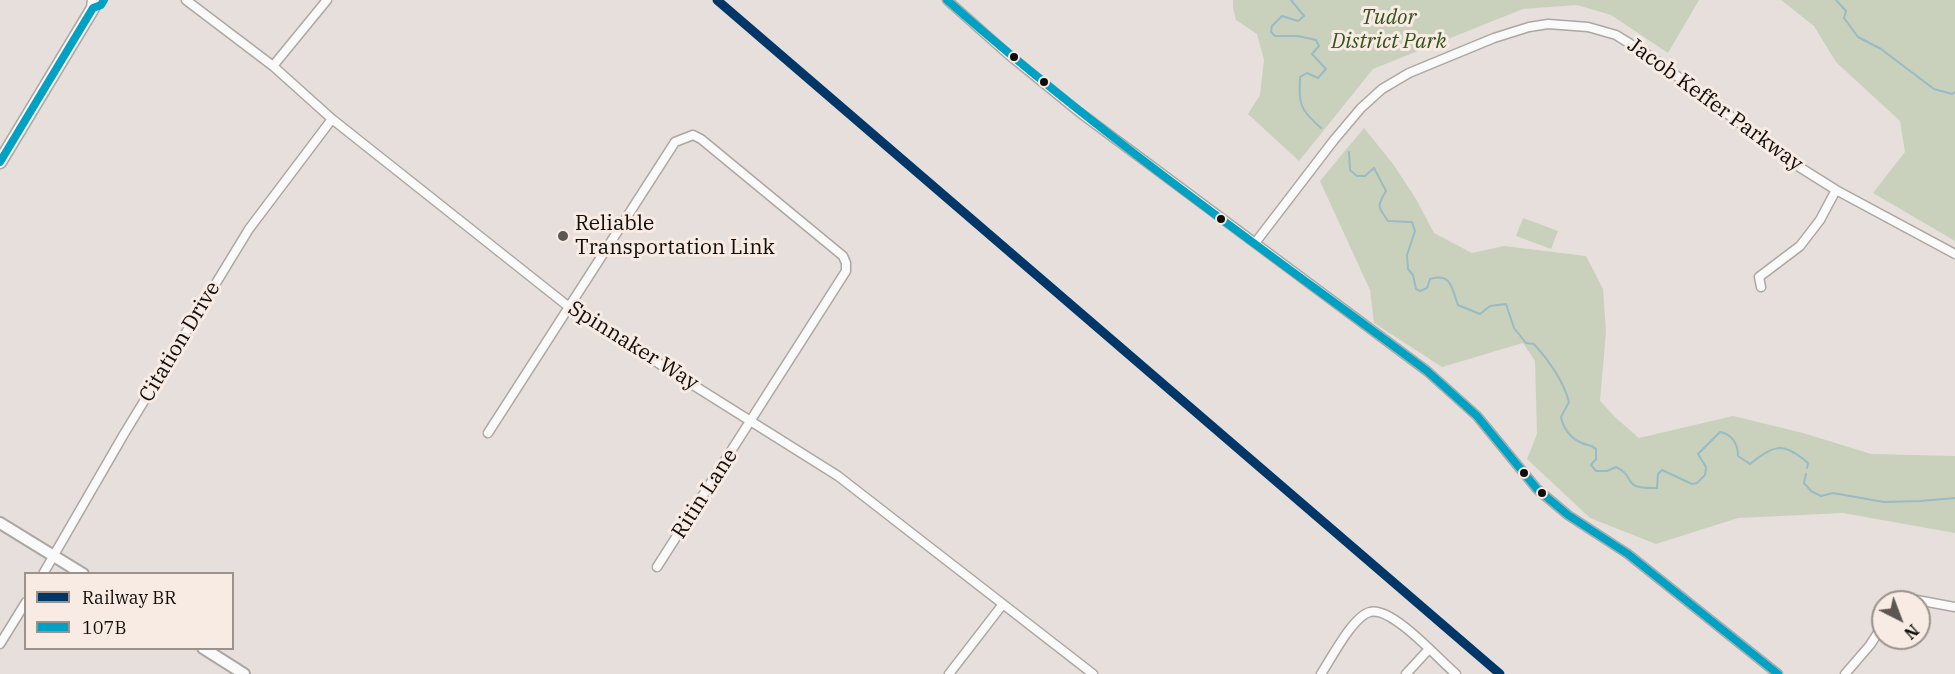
<!DOCTYPE html>
<html>
<head>
<meta charset="utf-8">
<style>
	body { margin:0 }
	#map { position:relative; width:1955px; height:674px; overflow:hidden; background:#e6dfdb; font-family:"IBM Plex Serif",serif }
	canvas { display:block }
	.legend { position:absolute; left:24px; top:572px; width:210px; height:78px; box-sizing:border-box; background:#f8ebe3; border:2px solid #9c928c; margin:0; padding:8px 10px; list-style:none; font-size:18px; color:#110d0a }
	.legend li { display:flex; align-items:center; gap:12px; height:30px }
	.legend b { width:30px; border:2px solid #9c928c }
	.north { position:absolute; left:1871px; top:590px; width:60px; height:60px; box-sizing:border-box; background:#f8ebe3; border:2px solid #9c928c; border-radius:50%; rotate:138deg; font-size:16px; font-weight:700; line-height:24px; text-align:center; color:#110d0a }
	.north::after { content:''; display:block; margin:auto; width:21px; height:27px; background:#5c5653; clip-path:polygon(50% 0,100% 100%,50% 72%,0 100%) }
</style>
</head>
<body>
<div id="map">
<canvas width="1955" height="674"></canvas>
<ul class="legend">
<li><b style="height:8px;background:#003768"></b>Railway BR</li>
<li><b style="height:8px;background:#01a1c4"></b>107B</li>
</ul>
<div class="north">N</div>
</div>
<script>
const ctx = document.querySelector('canvas').getContext('2d');
ctx.lineJoin = 'round';
function fillPath(path, color) {
  ctx.fillStyle = color;
  ctx.fill(path, 'evenodd');
}
function stroke(path, color, width, dash) {
  ctx.strokeStyle = color;
  ctx.lineWidth = width;
  ctx.lineCap = dash ? 'butt' : 'round';
  ctx.setLineDash(dash || []);
  ctx.stroke(path);
}
function label(font, color, halo, rows, align = 'center') {
  ctx.font = font + ' "IBM Plex Serif",serif';
  ctx.lineWidth = 6;
  ctx.setLineDash([]);
  ctx.textBaseline = 'middle';
  ctx.strokeStyle = halo;
  ctx.fillStyle = color;
  for (const [text, x, y, turn = 0] of rows) {
    ctx.save();
    ctx.translate(x, y);
    ctx.rotate((+turn || 0) * Math.PI / 180);
    ctx.textAlign = isNaN(turn) ? turn : align;
    if (halo) ctx.strokeText(text, 0, 0);
    ctx.fillText(text, 0, 0);
    ctx.restore();
  }
}
fillPath(new Path2D(`
	M1233,0H1699L1668,53L1611,15L1577,5L1523,9L1373,69L1299,161L1248,114L1260,95L1264,60L1257,34L1236,20L1233,8Z
	M1781,0H1955V241L1873,193L1905,152L1900,121L1836,62L1814,26Z
	M1364,128L1393,164L1416,199L1434,233L1472,253L1504,246L1586,256L1603,289L1606,331L1600,401L1616,418L1639,438L1733,416L1803,433L1871,454L1955,456V533L1843,513L1738,518L1656,544L1590,518L1527,459L1537,434L1535,361L1523,343L1442,367L1374,323L1370,290L1320,181Z
	M1523,218L1558,231L1551,249L1516,236Z`), '#c9d1bd');
stroke(new Path2D(`
	M1291,0L1304,16L1298,21L1282,16L1272,26L1271,32L1275,36H1298L1316,40L1319,46L1312,54L1326,69L1318,78L1307,73L1300,77C1299,104 1299,109 1321,128
	M1836,0L1846,11L1844,18L1858,37L1881,49L1934,89L1952,94L1955,92
	M1349,152L1350,170L1357,176H1365L1374,168L1386,191C1377,206 1377,206 1388,221L1412,222L1415,231L1407,255L1408,269L1413,275L1416,289L1420,291L1427,288L1430,279C1452,272 1452,290 1458,305L1480,314L1490,306L1506,304L1514,328L1526,343L1534,344C1548,359 1564,382 1569,402L1561,417C1563,428 1571,439 1582,443C1588,446 1591,444 1596,449V459L1591,465L1596,471H1607L1616,467C1638,477 1619,489 1657,488L1658,474L1662,470L1692,484L1697,483L1705,475L1706,467L1698,454L1720,432C1732,434 1738,444 1738,456L1750,464C1775,445 1782,441 1808,463L1807,468
	M1806,474L1804,483L1811,491L1821,496L1833,493L1884,502L1920,501L1955,498`), '#98bbc4', 2);
const minor = new Path2D(`
	M186,0L273,66L332,119L569,307L838,476L1093,674
	M947,0L1009,55L1079,112L1427,371L1477,416L1537,489L1568,515L1628,554L1778,674
	M273,66L327,0
	M1255,243L1334,140L1361,108L1382,89L1409,73L1494,38L1529,27L1548,24L1588,27L1616,35L1653,58L1793,163L1836,190L1955,254
	M1761,287L1759,277L1800,246L1820,220L1836,190
	M488,433L675,142L693,135L701,139L843,256L846,263V271L657,567
	M43,574L124,434L249,229L332,119
	M1899,602L1906,598L1955,607
	M0,644L26,602
	M949,674L1003,604
	M1321,674C1331,659 1353,616 1370,612C1392,606 1439,660 1456,674
	M1406,674L1429,649
	M1845,674L1870,645L1883,625`);
const tertiary = new Path2D(`
	M0,523L83,574
	M203,648L244,674`);
const secondary = new Path2D(`
	M0,162L93,8L94,0`);
stroke(minor, '#aca7a3', 11);
stroke(tertiary, '#aca7a3', 14);
stroke(secondary, '#aca7a3', 15);
stroke(minor, '#fbfafa', 8);
stroke(tertiary, '#fbfafa', 10);
stroke(secondary, '#fbfafa', 12);
stroke(new Path2D(`
	M947,0C1098,134 1265,250 1427,371L1477,416L1537,489L1568,515L1628,554L1778,674
	M0,162L93,8L101,5L104,0`), '#01a1c4', 8);
stroke(new Path2D(`
	M717,0L1500,674`), '#003768', 9);
for (const [x, y, r, color] of [
	[1014,57,5,"#110d0a"],
	[1044,82,5,"#110d0a"],
	[1221,219,5,"#110d0a"],
	[563,236,6,"#5c5653"],
	[1524,473,5,"#110d0a"],
	[1542,493,5,"#110d0a"]
]) {
  const dot = new Path2D();
  dot.arc(x, y, r, 0, 2 * Math.PI);
  ctx.fillStyle = color;
  ctx.fill(dot);
  stroke(dot, '#f8ebe3', 2);
}
label('italic 21px', '#33531c', '#f8ebe3', [
	["Tudor",1389,18],
	["District Park",1389,42]
]);
label('21px', '#110d0a', '#f8ebe3', [
	["Jacob Keffer Parkway",1715,105,36],
	["Citation Drive",180,342,-59],
	["Spinnaker Way",633,346,32],
	["Ritin Lane",705,494,-57]
]);
label('21px', '#110d0a', '#f8ebe3', [
	["Reliable",575,224],
	["Transportation Link",575,248]
], 'left');
</script>
</body>
</html>
